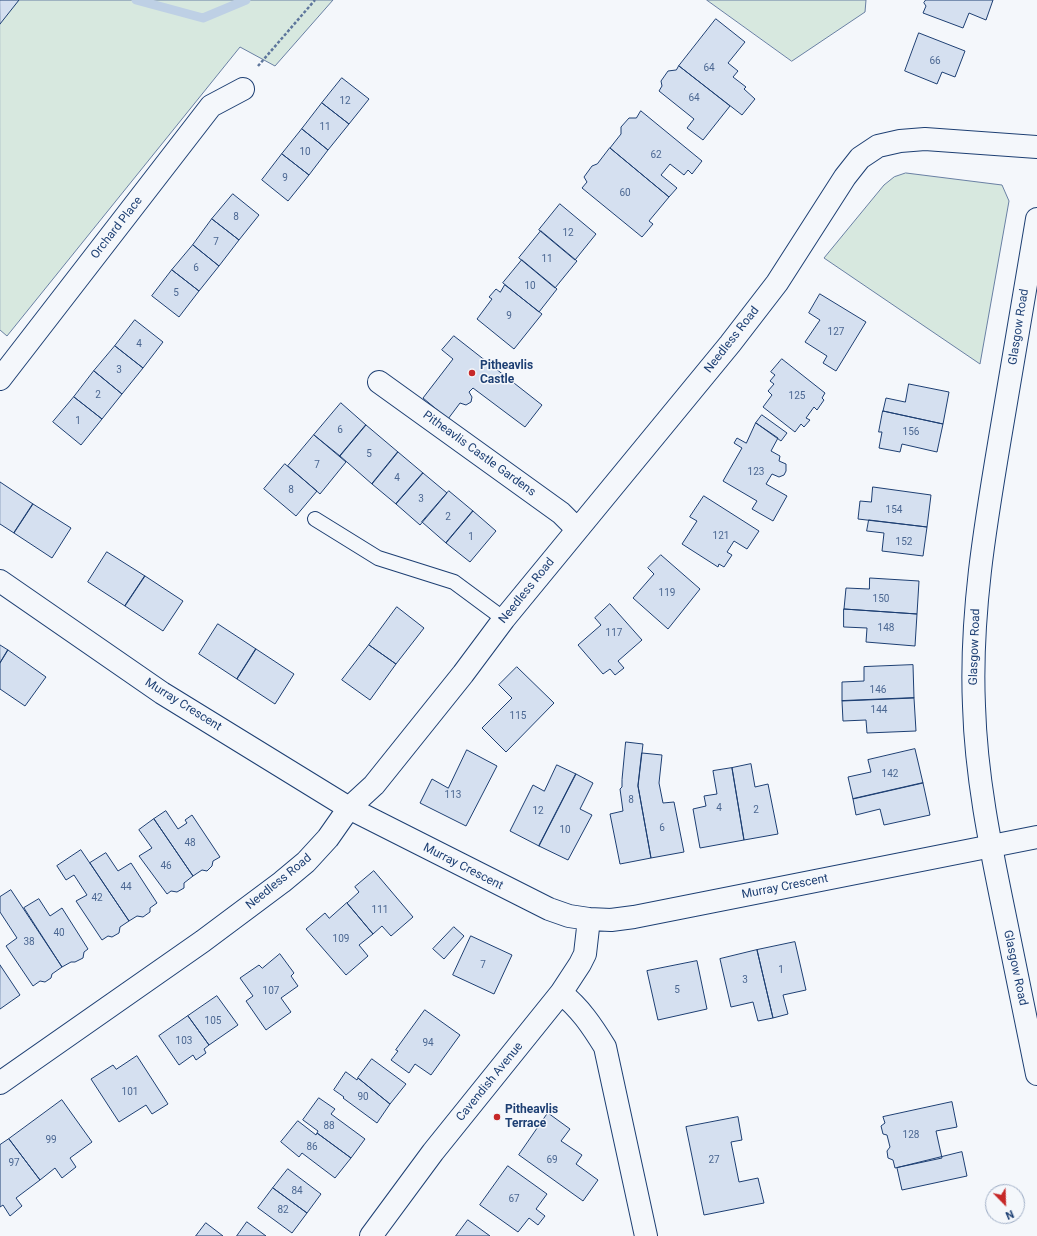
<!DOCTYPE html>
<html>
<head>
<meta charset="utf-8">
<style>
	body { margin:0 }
	#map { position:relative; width:1037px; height:1236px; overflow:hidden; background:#f4f7fb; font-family:Roboto,sans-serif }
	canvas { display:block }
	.north { position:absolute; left:985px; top:1184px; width:40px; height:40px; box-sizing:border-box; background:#f4f7fb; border:1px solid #9eadc5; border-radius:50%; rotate:157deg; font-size:11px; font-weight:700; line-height:16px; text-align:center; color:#1d3f73 }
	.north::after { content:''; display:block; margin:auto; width:14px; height:18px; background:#c62828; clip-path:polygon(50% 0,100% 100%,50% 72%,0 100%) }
</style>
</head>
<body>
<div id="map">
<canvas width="1037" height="1236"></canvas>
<div class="north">N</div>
</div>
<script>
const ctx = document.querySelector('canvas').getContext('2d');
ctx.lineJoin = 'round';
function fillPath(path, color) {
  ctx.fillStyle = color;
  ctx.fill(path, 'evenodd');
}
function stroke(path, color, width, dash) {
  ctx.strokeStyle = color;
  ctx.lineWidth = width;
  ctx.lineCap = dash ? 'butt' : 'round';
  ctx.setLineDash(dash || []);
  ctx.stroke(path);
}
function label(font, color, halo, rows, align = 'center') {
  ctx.font = font + ' Roboto,sans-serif';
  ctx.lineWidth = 3;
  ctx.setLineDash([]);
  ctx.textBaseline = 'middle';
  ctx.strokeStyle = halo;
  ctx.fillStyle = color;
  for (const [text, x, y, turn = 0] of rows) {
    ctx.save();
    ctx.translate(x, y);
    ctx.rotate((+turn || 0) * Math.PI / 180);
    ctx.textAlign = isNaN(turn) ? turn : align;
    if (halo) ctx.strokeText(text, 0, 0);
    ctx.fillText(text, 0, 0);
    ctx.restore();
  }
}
const green = new Path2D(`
	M0,0H333L275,66L240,47L7,336L0,330Z
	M707,0H866L865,12L792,61Z
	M906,173L1002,185L1009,201L980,364L824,258L884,185L894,177Z`);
fillPath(green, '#d7e8df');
stroke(green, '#687fa3', 1);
stroke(new Path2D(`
	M136,0L203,18L246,0`), '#bed0e5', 9);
const building = new Path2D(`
	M0,0H19L0,24Z
	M926,0H993L986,20L969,13L963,28L923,13L926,6L924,3Z
	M716,19L745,42L728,63L738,71L733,77L746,87L744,89L755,99L742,115L679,66Z
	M919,33L965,51L955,77L942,72L937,84L905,71Z
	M679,66L730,106L703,140L687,128L694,119L659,91L662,86L661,81L668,71L676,70Z
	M342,78L369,99L349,124L322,103Z
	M322,103L349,124L328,150L302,129Z
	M641,111L702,161L692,174L688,170L684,175L670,164L661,175L677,188L669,197L610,148L621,134V127L629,118H636Z
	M302,129L328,150L309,175L282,154Z
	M610,148L669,197L649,221L653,224L642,237L582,188L587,182L584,177L592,166L597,164Z
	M282,154L309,175L288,201L262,180Z
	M233,194L259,215L239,240L212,219Z
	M560,204L596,234L575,260L539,230Z
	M212,219L239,240L219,266L193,245Z
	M541,231L577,261L555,288L519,258Z
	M193,245L219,266L199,291L172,270Z
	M522,260L557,289L539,312L503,283Z
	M172,270L199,291L179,317L152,296Z
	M505,285L542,314L514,349L477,319L492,299L489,297L496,289L500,292Z
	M820,294L866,322L836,371L823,363L827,356L805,342L820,320L809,313Z
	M135,320L163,342L143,368L115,346Z
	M454,336L542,405L525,427L473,388L469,392L472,397L471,402L466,405L460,403L448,419L423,398L453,359L442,350Z
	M115,346L143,368L122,394L94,371Z
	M782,359L825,393L822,398L824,400L817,410L814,407L806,418L810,420L804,427L801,424L795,432L763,407L772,395L768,391L774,384L770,381L775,375L771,372Z
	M94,371L122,394L102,419L74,397Z
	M909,384L949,392L943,424L883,411L886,398L905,402Z
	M74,397L102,419L81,445L53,422Z
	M341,403L366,425L340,456L314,435Z
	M883,411L943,424L937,452L902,444L900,452L879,448L882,432H879Z
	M762,415L787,433L781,441L756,423Z
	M756,423L778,438L771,451L780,456L779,461L786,464V471L784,475L779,477L772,474L766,484L787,496L773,521L752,509L757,501L723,481L742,448L734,443L737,438L746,443Z
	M366,425L398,452L372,484L340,456Z
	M314,435L346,462L320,494L288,466Z
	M398,452L423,473L396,504L372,484Z
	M285,464L317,491L296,516L264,489Z
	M423,473L447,493L420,525L396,504Z
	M0,482L33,504L14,533L0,524Z
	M873,487L931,495L927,527L858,519L860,501L871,502Z
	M449,491L473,511L446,543L422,522Z
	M704,496L759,531L747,549L734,541L727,552L732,555L724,567L719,564L718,567L682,544L697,521L690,517Z
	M33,504L71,528L52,558L14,533Z
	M473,511L496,531L470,562L446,543Z
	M869,520L927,527L923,556L882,551L884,533L867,531Z
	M107,552L145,576L125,606L88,582Z
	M661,555L700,589L668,629L633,598L654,574L648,568Z
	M145,576L183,601L163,631L125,606Z
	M870,578L919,581L917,614L844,609L846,588L869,589Z
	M610,604L642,640L618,661L624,668L615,675L610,669L603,674L578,645L601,625L595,618Z
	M397,607L424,628L396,664L369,645Z
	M844,609L917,614L915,646L866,642L867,628L844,627Z
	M218,624L256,649L237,679L199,654Z
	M0,645L8,650L0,663Z
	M369,645L396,664L370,700L342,680Z
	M256,649L294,674L275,704L237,679Z
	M8,650L46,677L25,706L0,689V663Z
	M913,665L914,698L842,701V682L864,681V667Z
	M517,667L554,703L506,752L482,728L512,698L499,685Z
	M914,698L916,731L867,733L866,720L843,721L842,701Z
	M626,742L643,744L638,786L651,858L620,864L610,814L623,811L620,789L622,787V780Z
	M915,749L923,783L853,799L848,777L871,772L868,760Z
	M467,750L497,766L466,826L420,803L432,779L448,788Z
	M642,753L662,755L659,783L663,803L674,802L684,852L651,858L638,786Z
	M751,764L755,787L768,784L778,834L744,840L732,768Z
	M557,765L576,774L539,846L510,831L533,785L544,791Z
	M732,768L744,840L700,848L693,809L706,806L704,796L717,794L713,771Z
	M576,774L593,783L580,809L592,815L568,860L539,846Z
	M923,783L930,815L884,825L880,809L856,815L853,799Z
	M166,811L178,829L187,823L185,820L192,815L220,857L213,861L212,866L207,871L202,870L193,876L154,819Z
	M154,819L193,876L184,883V888L177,892L171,891L167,894L139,856L152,848L139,830Z
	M81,850L129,921L120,927L119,933L112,937L108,936L102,940L76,901L87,895L74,875L66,880L57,866Z
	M106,853L118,871L131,863L157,903L150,908V912L143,917L137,916L129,921L90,863Z
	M374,871L413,917L391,936L382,926L373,934L347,903L359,892L355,887Z
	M11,890L62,967L52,974L51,978L45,982L40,981L33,986L6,946L17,938L0,912V897Z
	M39,899L50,916L62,908L88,949L84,952L83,958L75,962H71L62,967L24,908Z
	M347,903L373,934L359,945L368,956L346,975L306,929L325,913L329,918Z
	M454,927L464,936L444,959L433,949Z
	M471,936L512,955L494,994L453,975Z
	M795,942L806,990L783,995L788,1014L773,1018L757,950Z
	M757,950L773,1018L758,1021L753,1002L731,1007L720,959Z
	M280,954L294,973L291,976L298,986L281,998L291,1012L266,1030L246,1001L253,996L240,978L259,965L262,968Z
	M697,961L707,1009L658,1020L647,971Z
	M0,965L20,995L0,1009Z
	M217,996L238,1025L209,1045L188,1016Z
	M425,1010L460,1035L431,1075L415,1064L409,1073L391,1060L398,1051L396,1050Z
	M188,1016L209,1045L204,1049L206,1053L196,1060L193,1055L179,1065L159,1036Z
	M137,1056L168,1104L152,1114L146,1105L119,1122L91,1079L113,1065L116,1069Z
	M372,1059L406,1084L390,1104L358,1078Z
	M346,1072L357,1080L358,1078L390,1104L377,1123L343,1098L344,1097L334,1090Z
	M319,1098L335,1109L331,1114L365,1139L351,1158L317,1133L318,1131L303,1120Z
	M62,1100L92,1142L70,1158L76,1167L62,1178L55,1168L40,1180L9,1139Z
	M952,1102L957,1127L936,1131L942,1158L895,1168L893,1160L888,1158L887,1151L890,1147L887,1135L883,1134L881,1126L885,1123L883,1117Z
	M548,1113L570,1129L561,1141L582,1155L576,1164L598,1180L583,1201L519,1155Z
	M738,1117L742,1140L731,1142L739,1182L758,1178L764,1203L704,1215L686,1127Z
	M298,1121L316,1135L317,1133L351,1158L335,1178L302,1153L299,1157L281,1142Z
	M9,1139L40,1180L16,1198L22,1206L10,1216L3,1205L0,1207V1145Z
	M962,1152L967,1176L902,1190L897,1168Z
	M508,1166L547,1194L536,1209L545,1216L538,1225L529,1218L518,1232L480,1205Z
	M288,1169L321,1194L307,1213L273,1188Z
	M273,1188L307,1213L292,1233L258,1208Z
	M468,1220L490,1236H456Z
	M247,1222L266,1236H237Z
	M206,1223L223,1236H196Z`);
fillPath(building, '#d5e0f0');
stroke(building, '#1d3f73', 1);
const service = new Path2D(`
	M315,519L378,558L454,582L504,619`);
const minor = new Path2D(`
	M0,379L211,106L243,89
	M379,382L561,513L577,529
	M0,581L162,693L349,808L549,909L569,916L589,919L611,920L634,917L1037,837
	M561,993C580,1008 592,1026 605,1047L646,1236
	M0,1083L203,941L282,882L306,862L328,838L349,808L374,785L463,674L504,619L730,344L777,283L845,177L860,158L878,146L900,141L925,139L1037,147
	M371,1236L433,1152L561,993L580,964L585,954L589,919`);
const primary = new Path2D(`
	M1037,219C1024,292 1012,365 1000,438C985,527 970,616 974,706C976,776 990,844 1004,912C1015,966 1026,1020 1037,1074`);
stroke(service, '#1d3f73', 16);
stroke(minor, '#1d3f73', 24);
stroke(primary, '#1d3f73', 24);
stroke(new Path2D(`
	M258,66L315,0`), '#5e769c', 2.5, [3, 2]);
stroke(service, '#f4f7fb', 14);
stroke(minor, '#f4f7fb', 22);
stroke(primary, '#f4f7fb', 22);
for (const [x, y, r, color] of [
	[472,373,4,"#c62828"],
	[497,1117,4,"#c62828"]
]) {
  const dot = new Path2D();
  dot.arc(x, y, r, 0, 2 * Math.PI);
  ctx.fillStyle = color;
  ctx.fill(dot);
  stroke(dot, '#f4f7fb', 1.5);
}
label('10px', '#4b6792', null, [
	["66",935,61],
	["64",709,68],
	["64",694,98],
	["12",345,101],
	["11",325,127],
	["10",305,152],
	["62",656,155],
	["9",285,178],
	["60",625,193],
	["8",236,217],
	["12",568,233],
	["7",216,242],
	["11",547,259],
	["6",196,268],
	["10",530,286],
	["5",176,293],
	["9",509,316],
	["127",836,332],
	["4",139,344],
	["3",119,370],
	["2",98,395],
	["125",797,396],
	["1",78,421],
	["6",340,430],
	["156",911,432],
	["5",369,454],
	["7",317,465],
	["123",756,472],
	["4",397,478],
	["8",291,490],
	["3",421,499],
	["154",894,510],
	["2",448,517],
	["121",721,536],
	["1",471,537],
	["152",904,542],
	["119",667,593],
	["150",881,599],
	["148",886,628],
	["117",614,633],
	["146",878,690],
	["144",879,710],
	["115",518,716],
	["142",890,774],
	["113",453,795],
	["8",631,800],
	["4",719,808],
	["2",756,810],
	["12",538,811],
	["6",662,828],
	["10",565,830],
	["48",190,843],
	["46",166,866],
	["44",126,887],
	["42",97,898],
	["111",380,910],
	["40",59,933],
	["109",341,939],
	["38",29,942],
	["7",483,965],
	["1",781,970],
	["3",745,980],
	["5",677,990],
	["107",271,991],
	["105",213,1021],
	["103",184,1041],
	["94",428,1043],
	["101",130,1092],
	["90",363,1097],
	["88",329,1126],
	["128",911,1135],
	["99",51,1140],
	["86",312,1147],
	["69",552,1160],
	["27",714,1160],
	["97",14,1163],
	["84",297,1191],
	["67",514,1199],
	["82",283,1210]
]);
label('12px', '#1d3f73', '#f4f7fb', [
	["Orchard Place",117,228,-52],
	["Glasgow Road",1019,327,-81],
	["Needless Road",732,340,-52],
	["Pitheavlis Castle Gardens",479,454,36],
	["Needless Road",527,591,-51],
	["Glasgow Road",975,647,-88],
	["Murray Crescent",183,705,32],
	["Murray Crescent",463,867,27],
	["Needless Road",279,882,-39],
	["Murray Crescent",785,887,-11],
	["Glasgow Road",1015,968,78],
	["Cavendish Avenue",490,1082,-51]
]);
label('bold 12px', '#1d3f73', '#f4f7fb', [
	["Pitheavlis",480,366],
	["Castle",480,380],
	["Pitheavlis",505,1110],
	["Terrace",505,1124]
], 'left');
</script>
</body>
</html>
